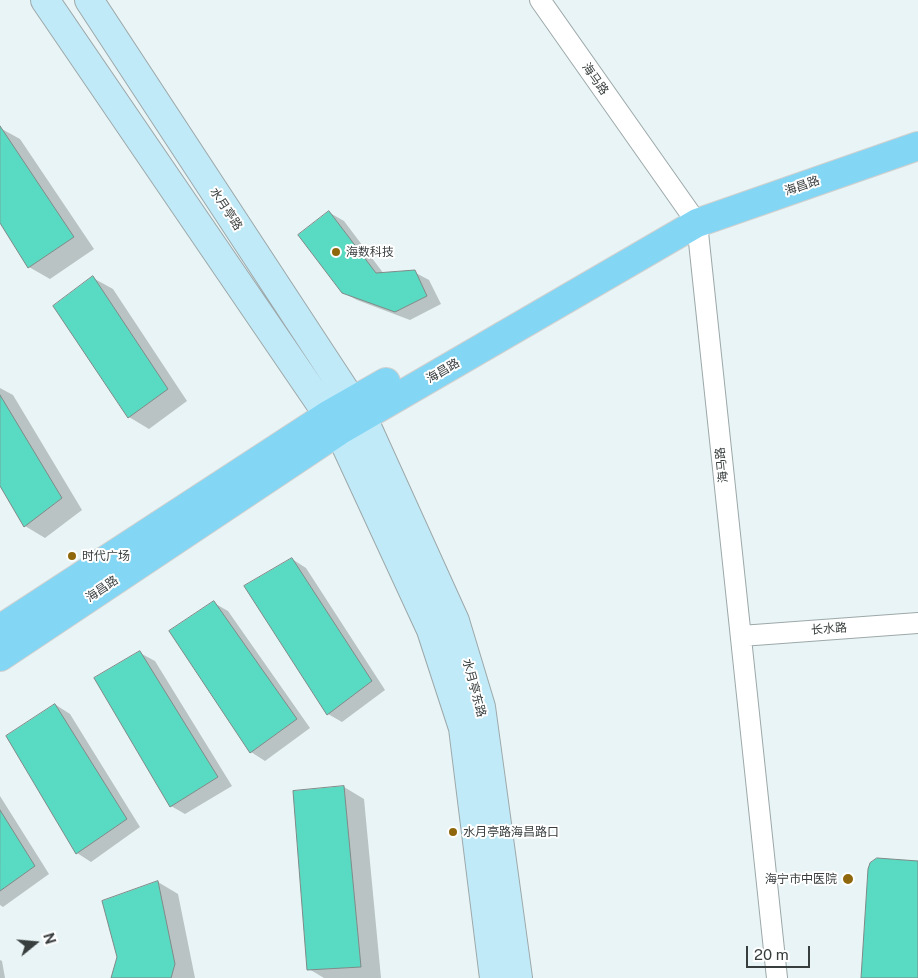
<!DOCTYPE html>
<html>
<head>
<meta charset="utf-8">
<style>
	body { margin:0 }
	#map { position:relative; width:918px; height:978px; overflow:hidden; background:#e8f4f5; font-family:"Public Sans",sans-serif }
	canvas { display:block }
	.north { position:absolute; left:10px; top:918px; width:50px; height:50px; -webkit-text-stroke:4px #fff; paint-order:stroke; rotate:73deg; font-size:14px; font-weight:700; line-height:20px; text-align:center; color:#383d3d }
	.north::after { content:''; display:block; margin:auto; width:18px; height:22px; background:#383d3d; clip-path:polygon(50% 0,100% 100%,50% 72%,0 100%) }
	.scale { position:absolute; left:746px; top:946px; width:64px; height:22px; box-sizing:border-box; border:2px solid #383d3d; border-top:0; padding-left:6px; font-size:15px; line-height:18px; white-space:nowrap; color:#383d3d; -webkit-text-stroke:4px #fff; paint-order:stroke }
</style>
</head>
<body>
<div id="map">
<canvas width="918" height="978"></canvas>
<div class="north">N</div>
<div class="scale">20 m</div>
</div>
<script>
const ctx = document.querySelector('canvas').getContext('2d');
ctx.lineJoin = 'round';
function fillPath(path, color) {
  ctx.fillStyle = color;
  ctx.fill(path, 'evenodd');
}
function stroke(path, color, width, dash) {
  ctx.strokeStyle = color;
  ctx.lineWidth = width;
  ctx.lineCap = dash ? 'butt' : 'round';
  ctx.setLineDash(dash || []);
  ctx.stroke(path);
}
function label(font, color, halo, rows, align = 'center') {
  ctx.font = font + ' "Public Sans","Noto Sans SC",sans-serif';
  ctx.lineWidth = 4;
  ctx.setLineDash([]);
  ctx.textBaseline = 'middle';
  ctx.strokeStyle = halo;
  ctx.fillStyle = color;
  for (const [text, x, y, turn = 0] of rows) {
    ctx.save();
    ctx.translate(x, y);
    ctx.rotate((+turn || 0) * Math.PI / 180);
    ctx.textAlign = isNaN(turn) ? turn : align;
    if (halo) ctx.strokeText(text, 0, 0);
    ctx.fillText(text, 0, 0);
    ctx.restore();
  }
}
fillPath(new Path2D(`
	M0,128L20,139L94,249L50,279L29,267L0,220Z
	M330,213L344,221L384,274L414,272L429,280L441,304L410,320L357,300L342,292Z
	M93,278L113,289L187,401L149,429L129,417Z
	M0,388L13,395L82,510L45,538L25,526L0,483Z
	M292,559L306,568L385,690L342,722L328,714Z
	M214,603L228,611L310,728L265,761L251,752Z
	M140,653L155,661L232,786L185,814L171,806Z
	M56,705L70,714L140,827L91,862L77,853L8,736Z
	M344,787L364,799L381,978H324L309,969Z
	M0,796L49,874L3,907L0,905Z
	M158,882L178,894L195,978H113Z
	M0,960L2,961L5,978H0Z`), '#0003');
const building = new Path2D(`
	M0,126L74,237L28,268L0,223Z
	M329,211L376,273L415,270L427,296L395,312L342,293L298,235Z
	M93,276L168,389L128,418L53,306Z
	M0,395L62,498L24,527L0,486Z
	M292,558L372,681L327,715L244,586Z
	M214,601L297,719L250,753L169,631Z
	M140,651L218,777L170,807L94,678Z
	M55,704L127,819L76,854L6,736Z
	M344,786L361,967L307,970L293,791Z
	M0,810L35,866L0,891Z
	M877,858L918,861V978H861L868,869L870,863Z
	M158,881L175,964L171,978H111L117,957L102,901Z`);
fillPath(building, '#59dac3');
stroke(building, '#7f8a87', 1);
const street = new Path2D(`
	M540,0L697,223L777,978
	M741,636L918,623`);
const secondary = new Path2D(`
	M45,0L339,431L431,630L463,728L494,978
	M89,0L363,418L455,621L481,707L518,978`);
const primary = new Path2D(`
	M0,629L328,415L386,382
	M0,657L339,431L697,223L918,146`);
stroke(street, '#9da8a9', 22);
stroke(secondary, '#9da8a9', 30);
stroke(primary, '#cfd0d0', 30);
stroke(street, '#fff', 20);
stroke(secondary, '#c1eaf9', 28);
stroke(primary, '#83d6f4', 28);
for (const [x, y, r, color] of [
	[336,252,5,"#8f680d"],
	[72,556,5,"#8f680d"],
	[453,832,5,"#8f680d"],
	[848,879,6,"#8f680d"]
]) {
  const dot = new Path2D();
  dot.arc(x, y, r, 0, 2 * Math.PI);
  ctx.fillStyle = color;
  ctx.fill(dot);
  stroke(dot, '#fff', 2);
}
label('12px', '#383d3d', '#fff', [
	["海马路",595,79,55],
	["海昌路",802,186,-19],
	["水月亭路",226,209,57],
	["海昌路",443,371,-30],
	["海马路",722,465,-96],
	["海昌路",102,589,-34],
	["长水路",829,629,-4],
	["水月亭东路",474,688,75]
]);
label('12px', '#383d3d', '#fff', [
	["海数科技",346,252],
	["时代广场",82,556],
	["水月亭路海昌路口",463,832],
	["海宁市中医院",837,879,"right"]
], 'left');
</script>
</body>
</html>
